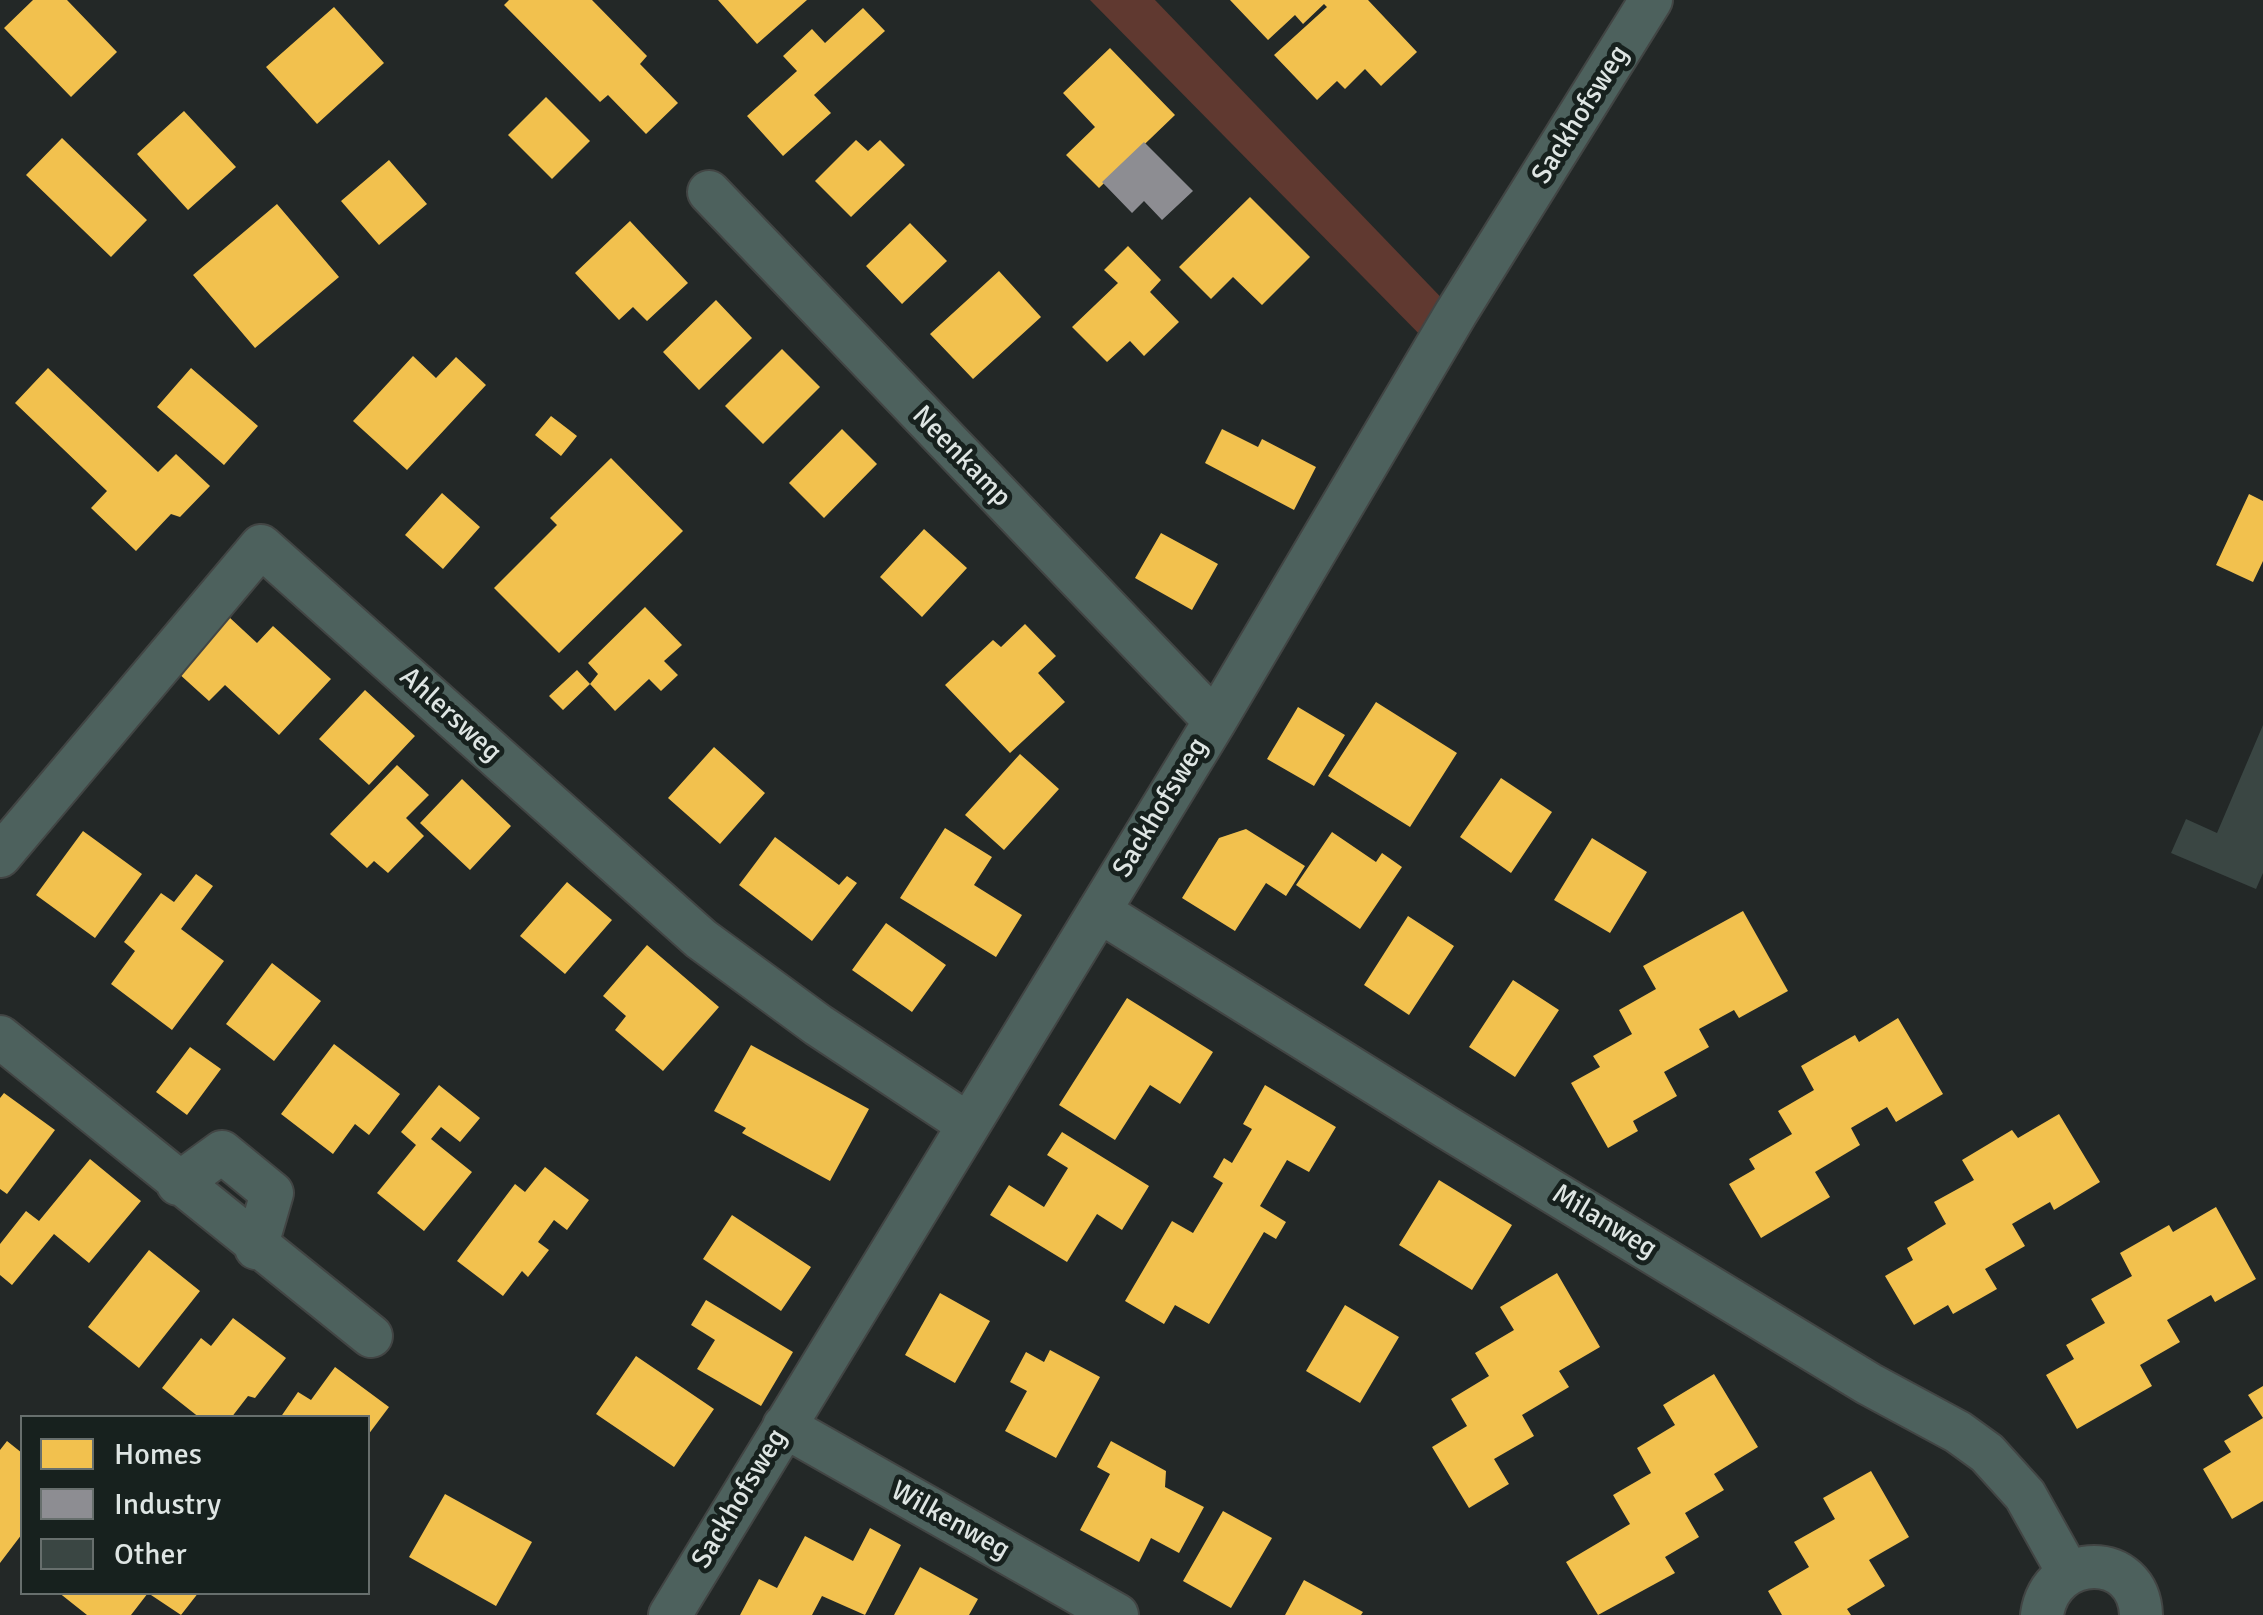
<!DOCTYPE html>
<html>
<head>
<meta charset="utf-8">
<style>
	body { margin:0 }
	#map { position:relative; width:2263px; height:1615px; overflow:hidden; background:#232827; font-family:Signika,sans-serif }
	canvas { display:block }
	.legend { position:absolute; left:20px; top:1415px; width:350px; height:180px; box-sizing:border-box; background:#17211e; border:2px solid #676f6d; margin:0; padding:12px 18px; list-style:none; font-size:30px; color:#dee5e3 }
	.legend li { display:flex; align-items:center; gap:20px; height:50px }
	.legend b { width:50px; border:2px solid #676f6d }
</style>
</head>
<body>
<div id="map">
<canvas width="2263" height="1615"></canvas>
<ul class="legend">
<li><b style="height:28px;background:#f2c14e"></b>Homes</li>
<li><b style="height:28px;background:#8d8d92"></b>Industry</li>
<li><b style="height:28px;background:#3a4643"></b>Other</li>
</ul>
</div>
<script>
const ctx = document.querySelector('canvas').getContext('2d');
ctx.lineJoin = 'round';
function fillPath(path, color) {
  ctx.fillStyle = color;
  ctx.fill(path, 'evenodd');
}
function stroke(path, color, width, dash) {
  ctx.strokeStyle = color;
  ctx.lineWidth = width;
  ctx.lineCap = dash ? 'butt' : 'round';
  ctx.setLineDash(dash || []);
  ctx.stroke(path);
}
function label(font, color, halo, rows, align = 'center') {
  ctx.font = font + ' Signika,sans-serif';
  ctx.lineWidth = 10;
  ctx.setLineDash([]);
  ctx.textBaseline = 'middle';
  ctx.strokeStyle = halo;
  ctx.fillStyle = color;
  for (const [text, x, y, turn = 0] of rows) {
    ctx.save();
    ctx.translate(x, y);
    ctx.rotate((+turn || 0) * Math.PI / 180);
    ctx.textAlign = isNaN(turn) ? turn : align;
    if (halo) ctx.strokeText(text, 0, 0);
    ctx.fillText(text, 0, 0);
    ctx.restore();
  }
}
fillPath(new Path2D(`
	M1090,0H1155L1456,313L1435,350Z`), '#603930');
fillPath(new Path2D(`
	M33,0H67L117,52L71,97L4,28Z
	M509,0H592L647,56L640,64L678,103L646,134L608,95L600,102L504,5Z
	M718,0H807L757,44Z
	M1230,0H1368L1417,52L1381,86L1365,69L1345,89L1337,81L1317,100L1274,55L1327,7L1324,4L1303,24L1295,15L1268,40Z
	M334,7L384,63L317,124L266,67Z
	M863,8L885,31L814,95L831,113L783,156L747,116L797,71L783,56L812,29L825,43Z
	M1110,48L1175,115L1099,188L1066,155L1095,127L1063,93Z
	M546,97L590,141L552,179L508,135Z
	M184,111L236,167L188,210L137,154Z
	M62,138L147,220L111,257L26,175Z
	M856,140L868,151L880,140L905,165L851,217L815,181Z
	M389,160L427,204L379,245L341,201Z
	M1250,197L1310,257L1262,305L1233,277L1211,299L1179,267Z
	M277,204L339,277L255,348L193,275Z
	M630,221L688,283L647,321L633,307L619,320L575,273Z
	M910,223L947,261L902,304L866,266Z
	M1128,246L1161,280L1150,292L1179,322L1144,356L1130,341L1107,362L1072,327L1118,283L1104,270Z
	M999,271L1041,317L973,379L930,334Z
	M716,300L752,338L699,390L663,352Z
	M782,349L820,387L763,444L725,406Z
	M413,356L436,378L456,357L486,385L407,470L353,421Z
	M48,368L158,472L176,454L210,486L180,517L171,514L136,551L91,508L107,491L15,403Z
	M191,368L258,426L224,465L157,407Z
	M551,416L577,436L561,456L535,435Z
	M842,429L877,464L824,518L789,483Z
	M1222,429L1258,447L1262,439L1316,467L1294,510L1205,463Z
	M611,458L683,531L559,653L494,588L557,525L550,518Z
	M442,493L480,527L443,569L405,535Z
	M2249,494L2263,501V561L2253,582L2216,565Z
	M924,529L967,568L922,617L880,577Z
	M1161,533L1218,564L1192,610L1135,578Z
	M645,607L682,645L664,661L678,675L661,691L649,679L615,711L590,684L598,674L588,663Z
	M229,617L257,643L273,626L331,679L279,735L225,685L209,701L177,672Z
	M1025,624L1056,656L1038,673L1065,702L1010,753L945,685L993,640L1001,647Z
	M577,670L590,684L563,710L549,696Z
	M365,690L415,736L369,785L319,739Z
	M1376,702L1457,753L1410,827L1328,776Z
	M1298,707L1345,735L1314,786L1267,759Z
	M714,747L765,793L720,844L668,798Z
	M1020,754L1059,789L1004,850L965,815Z
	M397,765L429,795L406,818L424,836L388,873L374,861L367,868L330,834Z
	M1501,778L1552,812L1511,873L1460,837Z
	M462,779L511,826L470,870L420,823Z
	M945,828L992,857L974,885L1022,915L996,957L900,898Z
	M1246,829L1305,866L1286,896L1266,883L1235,931L1182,898L1219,838Z
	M83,831L142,874L95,938L36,895Z
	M1332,832L1376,862L1382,853L1402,867L1360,929L1296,885Z
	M775,837L839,885L847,876L857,883L812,941L739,885Z
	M1592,838L1647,872L1610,933L1554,900Z
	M196,874L213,886L181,929L224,961L172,1030L111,984L135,951L124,942L161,893L174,902Z
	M567,882L612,920L565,974L520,936Z
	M1743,911L1788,991L1739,1018L1734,1010L1699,1029L1709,1047L1664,1072L1677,1096L1633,1121L1638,1131L1608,1148L1571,1083L1600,1067L1593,1056L1632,1034L1619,1010L1656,989L1643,966Z
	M1408,916L1454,946L1409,1015L1364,985Z
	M886,923L946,965L912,1012L852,970Z
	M647,945L719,1007L663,1071L615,1030L626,1016L603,996Z
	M272,963L321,1001L274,1061L226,1024Z
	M1513,980L1559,1010L1515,1077L1469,1047Z
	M1127,998L1213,1052L1180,1104L1150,1085L1115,1140L1059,1105Z
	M1898,1018L1943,1094L1896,1122L1887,1107L1851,1128L1860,1145L1815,1172L1830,1197L1761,1238L1729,1184L1755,1169L1749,1159L1792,1134L1778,1111L1814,1090L1801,1066L1855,1035L1859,1042Z
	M334,1044L400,1094L369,1135L355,1124L333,1154L281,1114Z
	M751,1045L869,1109L830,1181L742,1133L746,1128L714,1111Z
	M190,1047L221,1069L187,1115L156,1092Z
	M439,1085L480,1118L460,1142L441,1127L431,1139L472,1172L424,1231L377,1193L416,1145L401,1132Z
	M1265,1085L1336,1127L1309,1172L1287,1160L1260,1206L1286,1222L1276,1239L1264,1232L1209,1324L1175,1305L1164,1324L1125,1301L1172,1221L1193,1233L1223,1183L1213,1177L1224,1158L1232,1163L1252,1129L1243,1124Z
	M4,1093L55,1130L7,1194L0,1189V1098Z
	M2059,1114L2100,1182L2054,1210L2050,1202L2012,1224L2025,1246L1985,1269L1997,1289L1953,1314L1948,1305L1914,1325L1885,1276L1913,1260L1907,1248L1946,1224L1934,1202L1974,1180L1962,1160L2012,1130L2018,1138Z
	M1062,1132L1149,1186L1122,1230L1097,1214L1067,1262L990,1215L1009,1185L1044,1207L1068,1168L1047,1155Z
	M90,1159L141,1201L89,1263L54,1234L12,1285L0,1275V1244L26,1211L39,1221Z
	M545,1167L589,1200L567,1230L554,1220L538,1242L549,1250L528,1277L522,1271L503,1296L457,1261L515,1184L525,1192Z
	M1439,1180L1512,1225L1472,1290L1399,1245Z
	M2216,1207L2256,1279L2215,1302L2211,1295L2167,1320L2180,1342L2140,1365L2152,1386L2077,1429L2046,1375L2074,1359L2066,1345L2105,1323L2091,1299L2132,1276L2120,1253L2169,1225L2173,1232Z
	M732,1215L811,1267L781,1311L703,1259Z
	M149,1250L200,1291L139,1368L88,1327Z
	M1557,1273L1600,1347L1559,1371L1569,1387L1522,1415L1534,1436L1494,1459L1509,1484L1469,1508L1432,1447L1467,1426L1451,1399L1489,1376L1475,1353L1514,1330L1500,1307Z
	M940,1293L990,1321L955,1383L905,1355Z
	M706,1300L793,1352L761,1406L697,1369L715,1340L691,1325Z
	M1345,1305L1399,1337L1360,1403L1306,1371Z
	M233,1318L286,1358L255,1398L248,1396L231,1418H200L162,1388L201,1338L211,1346Z
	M1050,1350L1100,1377L1056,1458L1005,1431L1027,1391L1010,1382L1026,1352L1044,1362Z
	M636,1356L714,1409L674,1467L596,1414Z
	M335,1367L389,1407L368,1435V1418H280L298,1392L311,1400Z
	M1714,1374L1758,1447L1714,1474L1724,1490L1685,1513L1699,1537L1665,1557L1675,1573L1598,1615L1566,1562L1630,1524L1613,1495L1651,1473L1637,1448L1675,1425L1663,1405Z
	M2263,1386V1501L2232,1519L2203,1469L2231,1452L2224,1441L2263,1418L2248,1395Z
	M7,1441L22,1453V1534L0,1563V1450Z
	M1111,1441L1166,1471L1165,1487L1204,1507L1179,1553L1151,1538L1139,1562L1080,1530L1110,1474L1097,1467Z
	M1871,1471L1909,1537L1869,1560L1885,1586L1847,1609L1851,1615H1782L1768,1591L1809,1567L1794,1542L1835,1519L1823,1498Z
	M445,1494L532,1542L496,1606L409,1557Z
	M1223,1511L1272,1538L1231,1608L1183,1581Z
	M870,1528L901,1545L865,1615L822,1596L812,1615H740L759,1579L777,1588L805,1536L853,1561Z
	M920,1567L978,1599L969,1615H894Z
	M1304,1580L1363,1612L1361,1615H1285Z
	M58,1592H199L181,1615L148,1593L131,1615H87Z`), '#f2c14e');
fillPath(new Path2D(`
	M1144,142L1193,191L1162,220L1144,201L1132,213L1102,182Z`), '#8d8d92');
fillPath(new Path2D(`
	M2263,725V873L2256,889L2171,853L2186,819L2217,833Z`), '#3a4643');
const minor = new Path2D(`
	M709,192L1215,721
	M0,856L261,546L701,939L818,1025L966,1123
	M1099,911L1446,1127L1869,1384L1958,1432L1987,1453L2025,1495L2068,1572
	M0,1037L371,1336
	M178,1184L222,1152L272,1193L256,1248
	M784,1426L1117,1615
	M670,1615L1215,721L1456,313L1651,0
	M2042,1615C2051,1551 2139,1551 2141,1615`);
stroke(minor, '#424544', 46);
stroke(minor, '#4d615d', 42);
label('28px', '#dee5e3', '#17211e', [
	["Sackhofsweg",1581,115,-58],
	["Neenkamp",961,457,46],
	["Ahlersweg",450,715,42],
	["Sackhofsweg",1161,808,-59],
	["Milanweg",1604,1222,31],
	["Sackhofsweg",740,1499,-59],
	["Wilkenweg",950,1521,29]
]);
</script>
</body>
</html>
